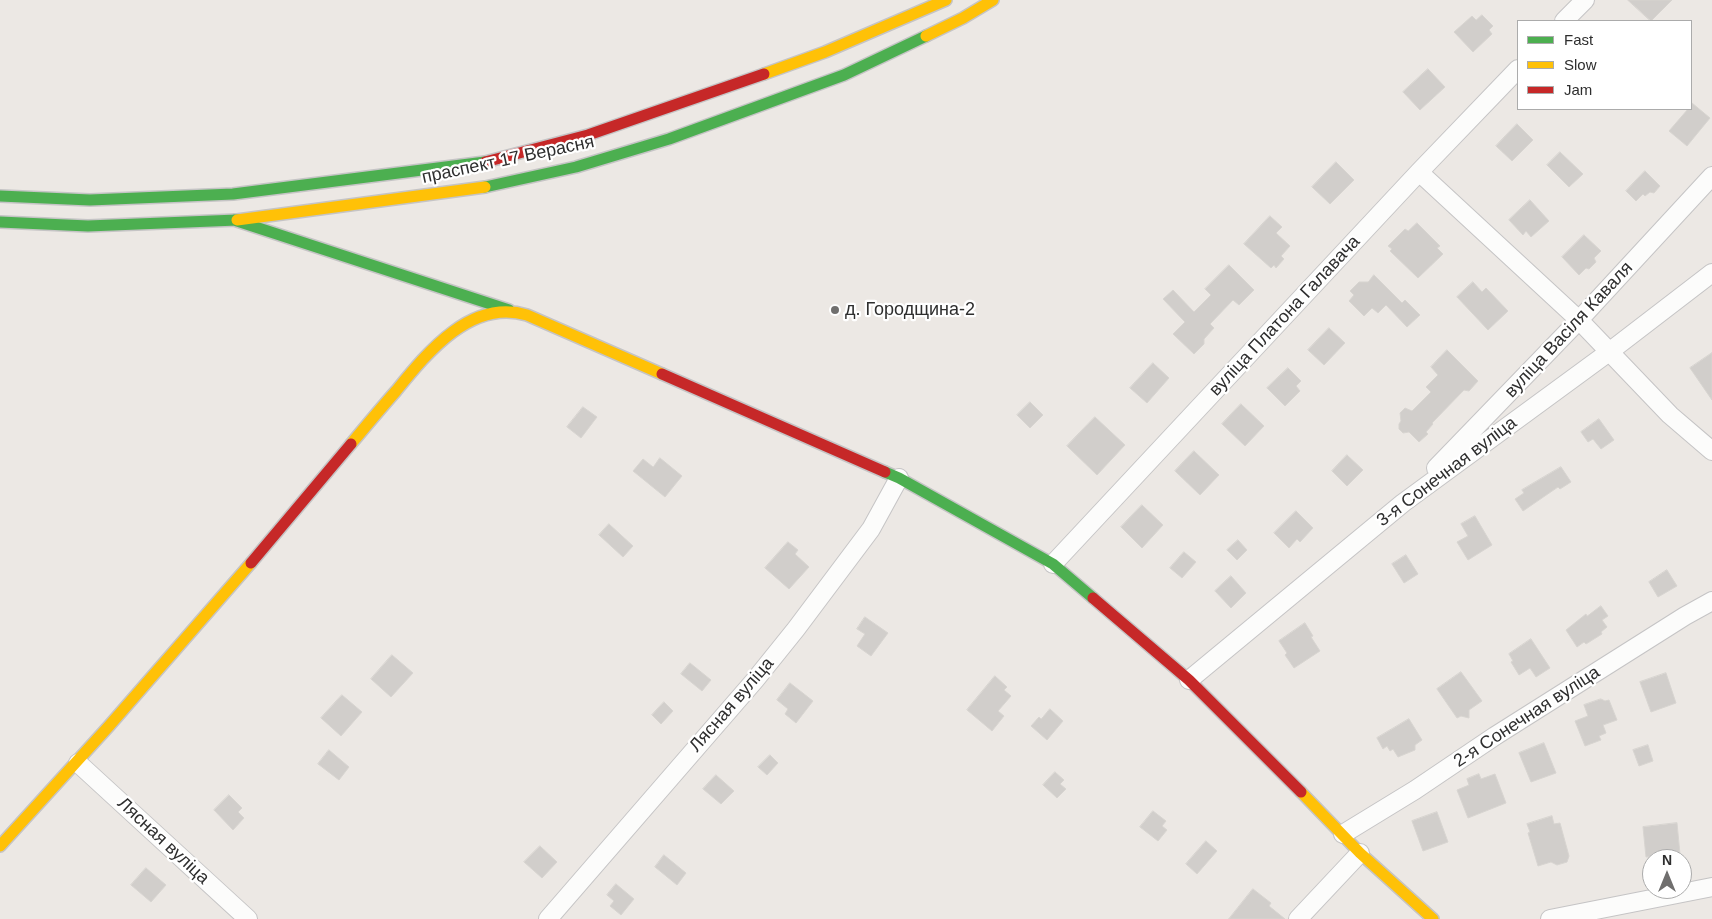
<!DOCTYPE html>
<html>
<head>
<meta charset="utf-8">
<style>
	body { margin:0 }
	#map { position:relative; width:1712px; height:919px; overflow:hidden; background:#ece8e4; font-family:Arial,sans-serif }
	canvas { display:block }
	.legend { position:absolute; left:1517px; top:20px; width:175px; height:90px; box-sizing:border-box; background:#fff; border:1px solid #ababab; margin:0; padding:6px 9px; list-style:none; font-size:15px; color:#2e2e2e }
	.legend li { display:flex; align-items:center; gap:10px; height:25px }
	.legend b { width:25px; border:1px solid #ababab }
	.north { position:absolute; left:1642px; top:849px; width:50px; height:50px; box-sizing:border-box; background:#fff; border:1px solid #ababab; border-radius:50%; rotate:0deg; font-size:14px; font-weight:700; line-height:20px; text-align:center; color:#2e2e2e }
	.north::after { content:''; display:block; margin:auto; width:18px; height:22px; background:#706f6e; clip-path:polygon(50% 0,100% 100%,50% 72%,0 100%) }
</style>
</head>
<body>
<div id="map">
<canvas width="1712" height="919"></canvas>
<ul class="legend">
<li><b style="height:6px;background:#4caf50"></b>Fast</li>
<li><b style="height:6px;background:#ffc107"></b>Slow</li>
<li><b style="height:6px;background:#c62828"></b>Jam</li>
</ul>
<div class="north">N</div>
</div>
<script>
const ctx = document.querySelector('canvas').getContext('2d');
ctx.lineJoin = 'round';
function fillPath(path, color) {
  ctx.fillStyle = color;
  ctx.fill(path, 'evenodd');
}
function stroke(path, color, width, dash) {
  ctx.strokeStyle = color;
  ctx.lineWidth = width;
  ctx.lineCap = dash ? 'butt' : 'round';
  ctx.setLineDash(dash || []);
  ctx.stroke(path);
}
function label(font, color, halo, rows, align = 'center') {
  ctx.font = font + ' Arial,sans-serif';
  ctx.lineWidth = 4.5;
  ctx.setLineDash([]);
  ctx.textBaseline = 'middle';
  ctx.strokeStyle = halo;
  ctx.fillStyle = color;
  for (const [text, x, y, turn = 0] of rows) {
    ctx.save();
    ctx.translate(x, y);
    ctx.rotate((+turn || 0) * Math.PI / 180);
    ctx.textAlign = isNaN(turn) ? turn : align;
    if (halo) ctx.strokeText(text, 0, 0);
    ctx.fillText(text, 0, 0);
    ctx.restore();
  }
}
const building = new Path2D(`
	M1628,0H1672L1651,21Z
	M1482,15L1493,26L1489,30L1492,34L1473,52L1454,32L1472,16L1476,20Z
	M1428,69L1445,87L1420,110L1403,92Z
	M1692,103L1710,118L1687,146L1669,131L1688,109H1691Z
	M1517,124L1533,140L1512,161L1496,146Z
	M1560,152L1583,174L1569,187L1547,165Z
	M1336,162L1354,180L1330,204L1312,187Z
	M1645,171L1660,186L1654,193L1650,192L1645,196L1643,194L1636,201L1626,191Z
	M1530,200L1549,221L1531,237L1526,231L1523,235L1509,220Z
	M1270,216L1282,227L1276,233L1290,246L1281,256L1284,259L1276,268L1274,265L1271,268L1244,244Z
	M1417,223L1440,246L1437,248L1443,254L1418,278L1390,251L1392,249L1388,246L1405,229L1408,231Z
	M1584,235L1601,251L1594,258L1596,262L1589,269L1586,268L1579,275L1562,257Z
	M1229,265L1254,290L1239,305L1233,300L1210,324L1214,328L1204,339V344L1194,354L1173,334L1185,322L1163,299L1173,290L1194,312L1211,295L1205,289Z
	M1374,275L1402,303L1405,300L1420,315L1407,327L1386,305L1378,313L1372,308L1364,316L1349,301L1354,295L1350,291L1359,282H1368Z
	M1473,282L1482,292L1486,288L1508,311L1488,330L1457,297Z
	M1329,328L1345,343L1324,365L1308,350Z
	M1447,350L1478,381L1469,391L1464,390L1432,423L1433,424L1426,432L1428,434L1419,442L1409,432L1403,433L1399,429V424L1401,421L1400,413L1405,408L1412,411L1431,392L1426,387L1438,375L1431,367Z
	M1712,353V400L1690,368Z
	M1153,363L1169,378L1147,403L1130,388Z
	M1288,368L1301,381L1296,386L1300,391L1285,406L1267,388Z
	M1030,402L1043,415L1030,428L1017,415Z
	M1241,404L1264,426L1245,446L1222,424Z
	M583,407L597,417L581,438L567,427Z
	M1095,417L1125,445L1097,475L1067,446Z
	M1599,419L1614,440L1601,449L1593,439L1588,442L1581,432Z
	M1194,451L1219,475L1200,495L1175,471Z
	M1347,455L1363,470L1347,486L1332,471Z
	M660,458L682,476L665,497L633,471L643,459L653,467Z
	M1561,467L1571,482L1560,489L1558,487L1523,511L1515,499L1524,493L1522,490Z
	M1142,505L1163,525L1142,548L1121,527Z
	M1296,511L1313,528L1300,542L1297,539L1289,548L1274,533Z
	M1475,516L1492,545L1468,560L1457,542L1468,536L1461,524Z
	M609,524L633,546L623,557L599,535Z
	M1238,540L1247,550L1237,560L1227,550Z
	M788,542L798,550L795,554L809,567L789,589L765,568Z
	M1184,552L1196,562L1182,578L1170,568Z
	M1406,555L1418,574L1404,583L1392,564Z
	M1667,570L1677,586L1658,597L1649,582Z
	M1231,576L1246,593L1231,608L1215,591Z
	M1601,606L1608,616L1602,620L1607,627L1601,632L1602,634L1586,644L1584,642L1577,647L1566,630L1586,614L1587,616Z
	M865,617L888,633L871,656L857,646L865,634L857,629Z
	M1305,623L1313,636L1311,637L1320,651L1294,668L1285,655L1287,653L1279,641Z
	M1531,639L1550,668L1536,677L1530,668L1519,675L1511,662L1513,661L1509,654Z
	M392,655L413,673L391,697L371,679Z
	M690,663L711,680L702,691L681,674Z
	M1461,672L1482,701L1469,710V718L1461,716L1457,718L1437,689Z
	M1666,673L1676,703L1651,712L1640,682Z
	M995,676L1007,687L1004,690L1011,696L998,711L1004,716L992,731L967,710Z
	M790,683L813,701L796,723L785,714L788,709L777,700Z
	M342,695L362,712L341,736L321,718Z
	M1601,699L1605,701L1609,700L1617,720L1603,725L1606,733L1599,736L1601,740L1585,746L1575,721L1588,716L1584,705Z
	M664,702L673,711L661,724L652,715Z
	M1050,709L1063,721L1047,740L1031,726L1039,717L1041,719Z
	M1409,719L1422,740L1415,745V750L1398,757L1393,749L1390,751L1387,746L1383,749L1377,738Z
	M1544,743L1556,773L1531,782L1519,753Z
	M1648,745L1653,761L1639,766L1633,750Z
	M329,750L349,767L339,780L318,764Z
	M770,755L778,763L767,775L758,767Z
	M1055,772L1064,780L1060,784L1066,789L1057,798L1043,785Z
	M1479,774L1481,779L1495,774L1506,803L1468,818L1457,790L1469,785L1467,779Z
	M716,775L734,791L721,804L703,789Z
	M229,795L242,808L238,812L244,818L233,830L214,810Z
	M1153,811L1166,821L1162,826L1167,830L1158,841L1140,827Z
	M1437,812L1448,842L1423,851L1412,821Z
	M1552,816L1554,824L1560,823L1569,856L1567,862L1557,865L1551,862L1538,866L1528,833L1530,832L1527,824Z
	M1677,823L1680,854L1646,857L1643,827Z
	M1206,841L1217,851L1197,874L1186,864Z
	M540,846L557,862L542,878L524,862Z
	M664,855L686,873L677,885L655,867Z
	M146,868L166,885L151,902L131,885Z
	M616,884L634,899L621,915L610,906L614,901L607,895Z
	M1253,889L1271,903L1269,906L1285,919H1229Z`);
fillPath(building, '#d1cecb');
stroke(building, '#d7d4d0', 1);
const street = new Path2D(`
	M1564,21L1585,0
	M1419,172L1579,320L1670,415L1712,451
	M1436,468L1579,320L1712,176
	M1053,564L1419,172L1518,69
	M1189,680L1403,503L1609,352L1712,273
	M78,763L248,919
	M1343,834L1415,790L1495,736L1685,616L1712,601
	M548,919L755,680L796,629L871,529L899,478
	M1298,919L1360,853
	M1550,919L1712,887`);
const fast = new Path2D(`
	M485,187L576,167L669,139L844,75L926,36
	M0,196L90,200L233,194L485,162
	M234,220L509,310
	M0,222L88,226L237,220
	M885,472L899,478L1053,564L1093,598`);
const slow = new Path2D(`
	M926,36L963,18L993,0
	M764,74L825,52L946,0
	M237,220L485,187
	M351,444C366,426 381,408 396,391C427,353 471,298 527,315L662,374
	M1301,792L1360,853L1433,919
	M0,846L109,726L251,563`);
const jam = new Path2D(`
	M485,162L588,135L764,74
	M662,374L885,472
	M251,563L351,444
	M1093,598L1189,680L1301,792`);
stroke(street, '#c5c4c5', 20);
stroke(fast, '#c5c4c5', 14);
stroke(slow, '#c5c4c5', 14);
stroke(jam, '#c5c4c5', 14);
stroke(street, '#fcfcfb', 18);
stroke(fast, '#4caf50', 11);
stroke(slow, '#ffc107', 11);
stroke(jam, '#c62828', 11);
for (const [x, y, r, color] of [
	[835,310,5,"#706f6e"]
]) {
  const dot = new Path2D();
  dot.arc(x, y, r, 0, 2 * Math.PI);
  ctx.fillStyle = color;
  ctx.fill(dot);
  stroke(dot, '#fff', 2);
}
label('18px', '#2e2e2e', '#fff', [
	["праспект 17 Верасня",508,160,-12],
	["вуліца Платона Галавача",1285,316,-47],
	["вуліца Васіля Каваля",1569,330,-47],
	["3-я Сонечная вуліца",1447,472,-37],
	["Лясная вуліца",732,705,-49],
	["2-я Сонечная вуліца",1527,717,-33],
	["Лясная вуліца",163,841,43]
]);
label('18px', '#2e2e2e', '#fff', [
	["д. Городщина-2",845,310]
], 'left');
</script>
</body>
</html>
